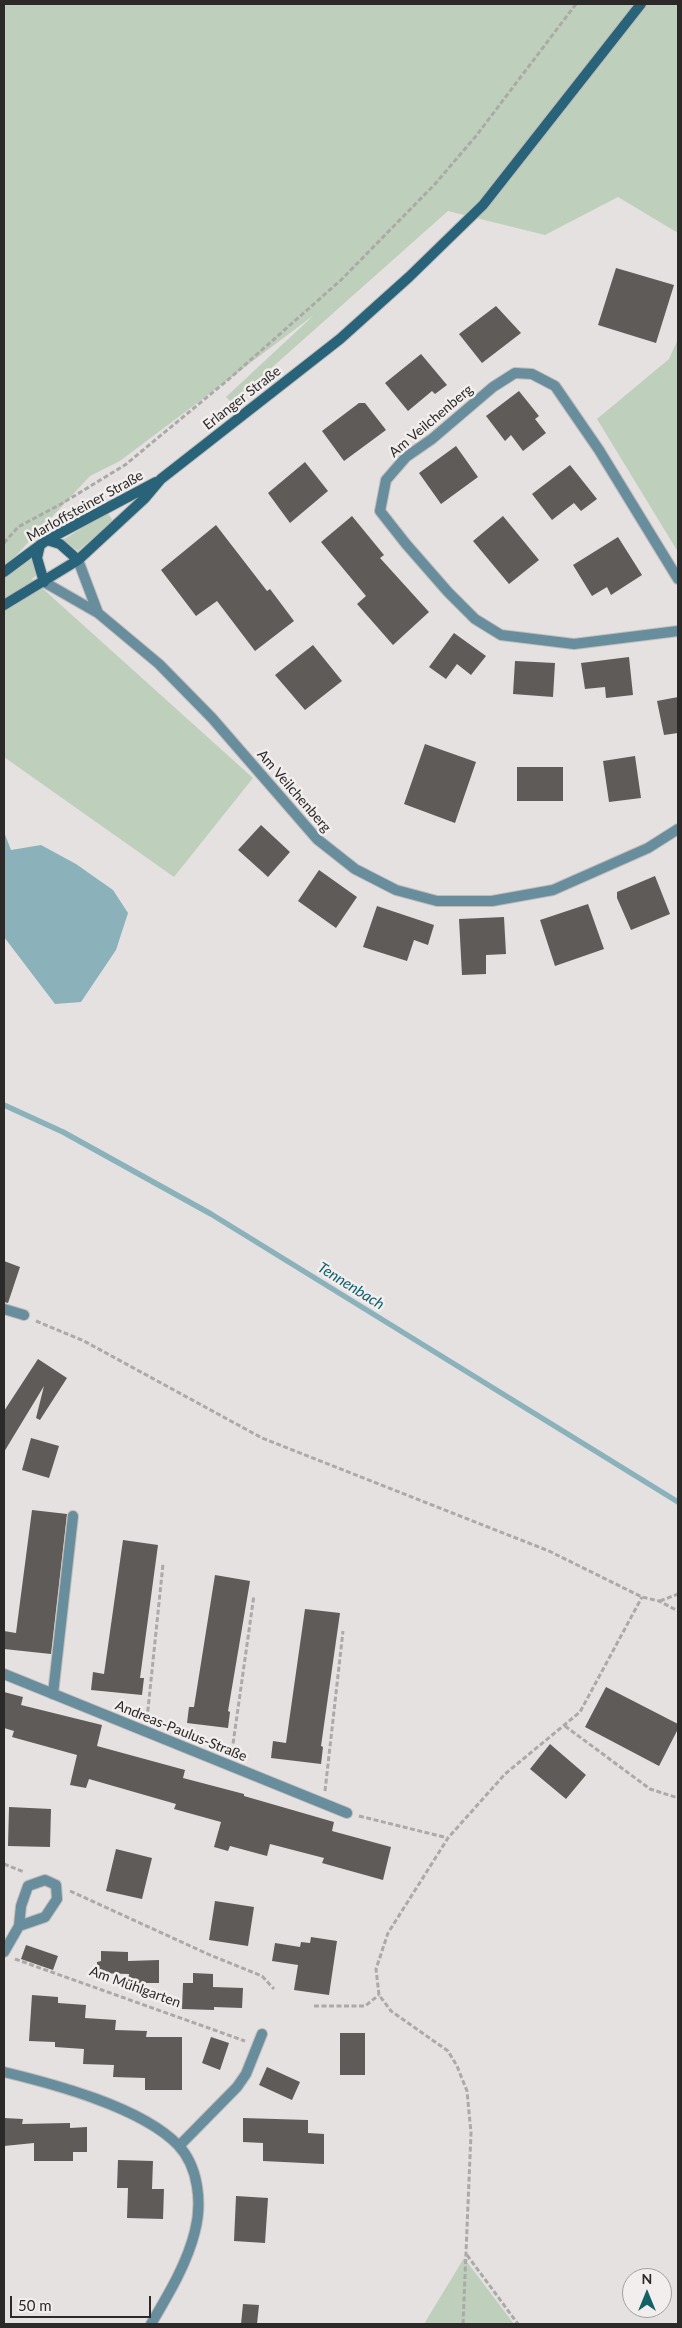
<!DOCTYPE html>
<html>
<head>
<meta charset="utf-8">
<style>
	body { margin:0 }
	#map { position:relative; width:682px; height:2328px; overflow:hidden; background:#e4e1e0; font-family:Lato,sans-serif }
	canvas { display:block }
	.frame { position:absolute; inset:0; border:5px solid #2b2a29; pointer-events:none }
	.north { position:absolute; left:622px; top:2268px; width:50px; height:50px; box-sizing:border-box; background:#f2eeed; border:1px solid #a2a09f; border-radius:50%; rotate:0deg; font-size:14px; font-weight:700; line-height:20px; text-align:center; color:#2b2a29 }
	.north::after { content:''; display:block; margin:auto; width:18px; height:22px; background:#136366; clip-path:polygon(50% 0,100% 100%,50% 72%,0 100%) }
	.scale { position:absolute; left:10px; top:2296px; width:141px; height:22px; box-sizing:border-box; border:2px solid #2b2a29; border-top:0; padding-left:6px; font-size:15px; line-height:18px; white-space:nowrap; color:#2b2a29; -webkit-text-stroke:4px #f2eeed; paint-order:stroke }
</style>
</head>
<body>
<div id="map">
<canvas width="682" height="2328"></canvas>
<div class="frame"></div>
<div class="north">N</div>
<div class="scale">50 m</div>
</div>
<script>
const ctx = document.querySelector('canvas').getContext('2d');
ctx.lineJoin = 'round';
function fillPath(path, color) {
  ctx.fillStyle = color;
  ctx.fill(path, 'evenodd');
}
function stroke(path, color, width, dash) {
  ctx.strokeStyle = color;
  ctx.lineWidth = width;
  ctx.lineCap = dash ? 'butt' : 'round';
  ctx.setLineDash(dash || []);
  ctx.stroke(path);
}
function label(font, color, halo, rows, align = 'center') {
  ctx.font = font + ' Lato,sans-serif';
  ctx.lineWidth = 5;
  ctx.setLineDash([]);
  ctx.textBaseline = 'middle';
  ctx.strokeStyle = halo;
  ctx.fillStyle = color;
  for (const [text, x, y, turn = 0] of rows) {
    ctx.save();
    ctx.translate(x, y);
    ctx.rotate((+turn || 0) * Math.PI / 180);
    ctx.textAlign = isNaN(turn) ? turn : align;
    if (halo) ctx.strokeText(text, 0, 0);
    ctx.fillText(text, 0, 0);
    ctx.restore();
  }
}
fillPath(new Path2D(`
	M4,4H678V233L618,197L545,235L448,211L232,403L226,397L314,315L120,461L90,476L11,561L31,558L37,575L32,579L253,778L174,877L4,757Z
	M678,339V552L597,419L669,359Z
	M107,512L113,521L78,551L63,540Z
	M464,2258L514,2324H424Z`), '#bed0bb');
fillPath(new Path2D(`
	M4,832L11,850L41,845L76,864L113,890L128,913L116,950L81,1002L55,1004L4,937Z`), '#8bb2bb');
stroke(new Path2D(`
	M4,1105L63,1132L211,1214L678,1502`), '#8bb2bb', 5.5);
fillPath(new Path2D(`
	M616,268L674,285L656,343L598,325Z
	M496,306L521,333L482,363L459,334Z
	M421,354L447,385L435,394L432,391L408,411L385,383Z
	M519,391L539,416L535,419L546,433L523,451L511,435L505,441L486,416Z
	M359,403H365L386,430L344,461L322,431Z
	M456,446L478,477L441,504L419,473Z
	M305,462L328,491L290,523L268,493Z
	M570,465L597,499L581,511L574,503L552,520L532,494Z
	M352,516L384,555L380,558L429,612L393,645L357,604L366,596L321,542Z
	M503,516L539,560L509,584L473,541Z
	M216,525L267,591L270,589L294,621L255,651L217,601L196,616L161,570Z
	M618,537L642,575L611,595L607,587L592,596L573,565Z
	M454,633L486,656L471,675L457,664L446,679L429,667Z
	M313,645L342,681L305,710L275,675Z
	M629,657L633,695L606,698L605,687L585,689L581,663Z
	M515,661L555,663L553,697L513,694Z
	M678,697V733L664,735L657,701Z
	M425,744L476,762L455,823L404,804Z
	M635,756L641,798L609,802L603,761Z
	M517,767H563V801H517Z
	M261,825L290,852L268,877L238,850Z
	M319,870L357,897L336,928L298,901Z
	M655,876L670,914L631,930L617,898V892Z
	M588,904L604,949L555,966L540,920Z
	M377,906L434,925L428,945L414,940L407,961L363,947Z
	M504,917L506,954L486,955V974L462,975L459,919Z
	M4,1261L20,1267L8,1303L4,1302Z
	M38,1359L67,1378L40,1420L36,1418L44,1386L4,1452V1411Z
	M31,1438L59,1446L49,1478L22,1470Z
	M32,1510L67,1514L51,1654L4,1649V1631L16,1633Z
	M123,1540L158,1545L140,1678H144L142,1695L91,1690L93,1672L104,1674Z
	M215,1575L250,1581L228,1711L230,1712L228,1728L187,1723L189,1707H194Z
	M305,1609L340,1613L321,1746L323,1747L321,1764L271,1758L273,1741L286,1743Z
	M606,1687L678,1724V1729L659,1766L585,1727Z
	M4,1692L23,1697L21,1705L102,1725L97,1746L185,1770L183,1778L244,1794V1796L334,1822L332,1831L391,1847L383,1880L322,1863L324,1858L270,1844L267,1856L230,1846L228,1851L214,1847L221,1822L174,1809L176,1804L89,1779L86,1788L70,1785L77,1755L12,1737L14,1731L4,1728Z
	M550,1744L586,1775L566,1799L530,1769Z
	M9,1807L51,1809L50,1847L8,1846Z
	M116,1849L152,1858L142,1899L106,1891Z
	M215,1901L254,1907L248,1946L209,1940Z
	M311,1937L337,1941L329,1995L294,1990L298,1965L272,1961L275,1943L300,1947L301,1942L310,1943Z
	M26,1945L58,1956L53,1970L21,1959Z
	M101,1951L128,1952V1961L159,1960V1983H128L129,1974L97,1973V1962L101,1961Z
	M193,1973L213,1974V1987L243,1988L242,2008L214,2007V2010L182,2009L183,1983H193Z
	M32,1995L58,1997V2003L86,2005L85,2018L116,2020L115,2030L147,2031L146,2037H182V2090H145V2078L113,2077L114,2065L83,2064L84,2049L55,2047V2042L29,2041Z
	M340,2033H365V2075H340Z
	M211,2037L229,2043L220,2070L202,2063Z
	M267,2067L300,2082L292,2100L259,2085Z
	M4,2118L23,2119L22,2124L70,2123V2128L87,2127V2152H73V2161H34V2143L4,2146Z
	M243,2118L308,2120V2133L324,2134V2164L263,2161V2143L243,2142Z
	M118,2160L153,2161L152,2189H164L163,2219L127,2218L128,2188H117Z
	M236,2196L268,2198L265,2243L234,2241Z
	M243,2304L259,2305L257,2324H241Z`), '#5e5b59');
const service = new Path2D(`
	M53,1694L73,1516`);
const minor = new Path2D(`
	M78,560L98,613
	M678,579L599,450L555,386L532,374L515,373L493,387L432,439L406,457L386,480L380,511L406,544L448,592L475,619L501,635L574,644L678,631
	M44,582L98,613L159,664L212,718L317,839L355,869L396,890L437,901H492L553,890L648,848L678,829
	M4,1309L24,1315
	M4,1674L347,1813
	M4,1952L19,1926L21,1906L28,1886L45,1880L56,1885L57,1899L45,1917L19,1926
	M4,2072C54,2084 141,2107 178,2145C199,2167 202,2204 195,2231C187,2264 168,2295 151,2324
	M179,2146L237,2087L246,2074L262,2034`);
const secondary = new Path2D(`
	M47,540L60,544L78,560
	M40,545L37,558L44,582
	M4,572L47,540L156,482
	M4,605L78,560L145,498L161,479L340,339L409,277L483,205L641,4`);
stroke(service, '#bfbcbb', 12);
stroke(minor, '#bfbcbb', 12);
stroke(secondary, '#bfbcbb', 12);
stroke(new Path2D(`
	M4,543L18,527L61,504L125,465L229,379L341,280L435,184L476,136L576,4
	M36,1321L84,1341L262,1438L549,1551L642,1597L659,1601L678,1611
	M660,1601L678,1594
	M147,1719L163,1564
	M565,1726L650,1789L678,1798
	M232,1751L254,1595
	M325,1791L343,1631
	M359,1816L448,1838
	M4,1864L24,1872
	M70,1891L210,1955L262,1976L274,1989
	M15,1959L245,2041
	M314,2006H365L379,1995
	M467,2255L518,2324
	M463,2324L471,2133L467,2091L457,2066L448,2051L391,2011L379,1995L376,1969L388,1933L448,1838L505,1774L580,1712L642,1597`), '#acaaa9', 3, [5, 2.5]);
stroke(service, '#688d9c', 10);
stroke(minor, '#688d9c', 10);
stroke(secondary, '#28637a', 10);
label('14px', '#2b2a29', '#f2eeed', [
	["Erlanger Straße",242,398,-38],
	["Am Veilchenberg",431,421,-40],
	["Marloffsteiner Straße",85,506,-29],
	["Am Veilchenberg",294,791,49],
	["Andreas-Paulus-Straße",181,1731,22],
	["Am Mühlgarten",135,1987,20]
]);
label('italic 15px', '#11606e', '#f2eeed', [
	["Tennenbach",351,1286,32]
]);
</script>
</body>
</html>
